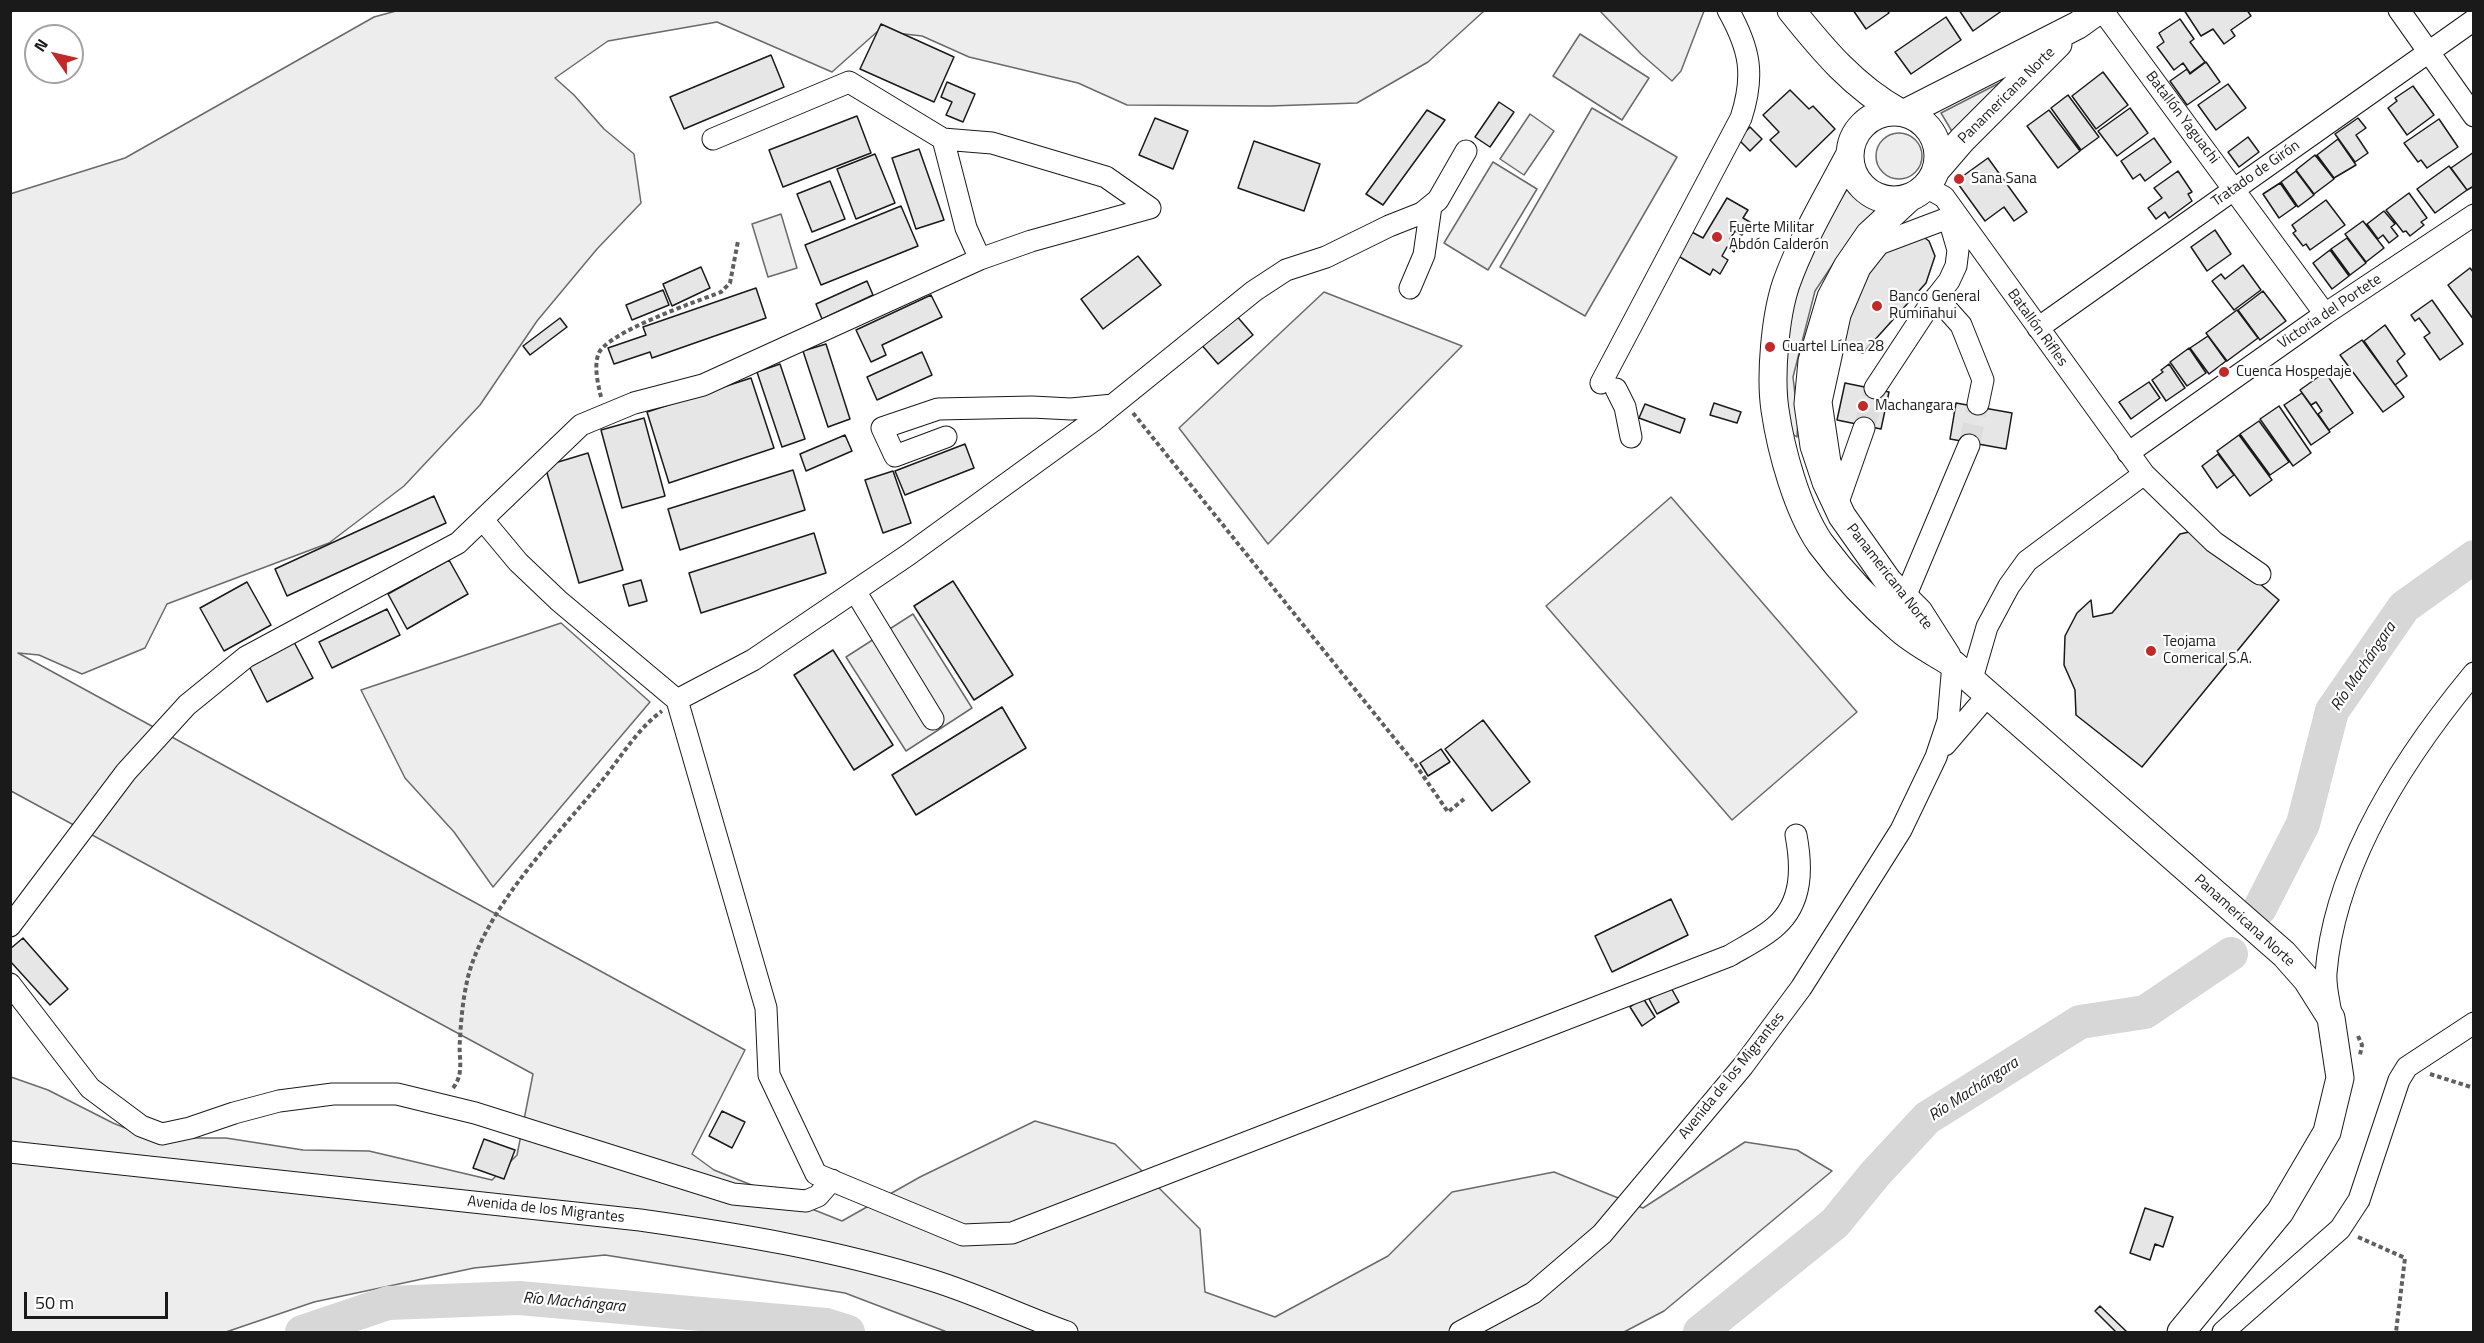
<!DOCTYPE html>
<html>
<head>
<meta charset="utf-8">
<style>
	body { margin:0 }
	#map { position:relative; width:2484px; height:1343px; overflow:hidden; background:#fff; font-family:"Titillium Web",sans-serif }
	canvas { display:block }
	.frame { position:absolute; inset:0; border:12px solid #1a1a1a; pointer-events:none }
	.north { position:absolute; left:24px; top:24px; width:60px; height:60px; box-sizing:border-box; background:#fff; border:2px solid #a3a3a3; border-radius:50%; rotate:304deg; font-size:16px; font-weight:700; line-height:24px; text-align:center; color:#1a1a1a }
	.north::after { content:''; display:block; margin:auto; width:21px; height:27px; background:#c62828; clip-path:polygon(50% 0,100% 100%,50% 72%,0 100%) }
	.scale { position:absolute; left:24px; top:1292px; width:144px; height:27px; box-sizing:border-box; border:3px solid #1a1a1a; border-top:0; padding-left:8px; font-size:18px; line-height:21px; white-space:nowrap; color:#1a1a1a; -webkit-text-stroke:4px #fff; paint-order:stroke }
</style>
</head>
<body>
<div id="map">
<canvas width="2484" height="1343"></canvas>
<div class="frame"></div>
<div class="north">N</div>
<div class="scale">50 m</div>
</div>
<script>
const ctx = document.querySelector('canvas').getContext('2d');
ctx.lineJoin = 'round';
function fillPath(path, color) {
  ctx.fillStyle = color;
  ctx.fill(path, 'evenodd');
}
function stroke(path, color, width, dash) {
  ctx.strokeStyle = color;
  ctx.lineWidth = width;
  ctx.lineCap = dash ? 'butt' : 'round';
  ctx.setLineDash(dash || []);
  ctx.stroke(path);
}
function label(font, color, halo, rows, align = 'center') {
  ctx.font = font + ' "Titillium Web",sans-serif';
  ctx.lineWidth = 4.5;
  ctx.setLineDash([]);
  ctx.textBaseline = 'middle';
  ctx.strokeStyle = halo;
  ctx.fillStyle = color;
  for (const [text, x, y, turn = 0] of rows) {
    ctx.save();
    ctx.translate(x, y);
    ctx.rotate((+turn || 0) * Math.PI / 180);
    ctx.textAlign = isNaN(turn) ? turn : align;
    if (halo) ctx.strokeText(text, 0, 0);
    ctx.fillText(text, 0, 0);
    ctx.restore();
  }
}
const built = new Path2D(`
	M396,11H1484L1428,62L1357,103L1270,106L1127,105L1078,83L969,57L922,36L878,31L832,72L717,22L608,41L555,78L574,95L604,129L634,154L641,203L597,249L537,321L480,405L404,486L329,543L167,604L145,648L82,674L39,655L18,653L745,1050L692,1154L714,1170L842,1221L920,1177L1035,1121L1115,1144L1200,1229L1205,1292L1275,1317L1388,1256L1452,1192L1554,1172L1643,1208L1745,1142L1797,1150L1832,1171L1664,1311L1624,1332H947L845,1293L605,1255L474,1268L314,1302L226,1332H11V1077L48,1090L113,1123L150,1138H226L303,1150L369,1151L492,1180L517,1155L533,1074L11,791L10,194L125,158L374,17Z
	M1600,11V10L1704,11L1681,71L1672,81L1641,54Z
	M1580,34L1649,78L1622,120L1553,76Z
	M2009,78L1953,133L1941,113Z
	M1592,108L1677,157L1585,316L1500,267Z
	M1530,114L1554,131L1524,175L1500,159Z
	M1876 156a23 23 0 1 1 46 0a23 23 0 1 1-46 0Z
	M1493,162L1537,189L1488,270L1444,243Z
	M1850,184L1878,207L1837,258L1815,291L1793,377L1798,421L1797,437L1788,431L1785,355L1793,307L1805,269L1828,221Z
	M781,214L797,268L768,277L752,224Z
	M1324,292L1462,346L1268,544L1179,428Z
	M1671,497L1857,712L1732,820L1546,606Z
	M913,614L972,708L906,751L846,657Z
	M561,623L650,702L493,887L454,832L405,778L361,690Z`);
fillPath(built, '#ededed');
stroke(built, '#6a6a6a', 1.5);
stroke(new Path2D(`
	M2260,908L2303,824L2332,711L2404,607L2474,557
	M302,1332L388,1303L519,1298L826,1325L848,1332
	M1700,1332L1835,1223L1875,1174L1927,1118L2080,1022L2145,1012L2231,954`), '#d7d7d7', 34);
const building = new Path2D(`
	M1853,10H1887L1889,13L1866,29Z
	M1959,10H2003L1973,31Z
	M2184,10H2247L2251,16L2231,30L2235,36L2224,44L2213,29L2201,36Z
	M1946,17L1961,40L1911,74L1895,52Z
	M2180,19L2194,39L2190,42L2205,62L2190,73L2183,63L2174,70L2157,47L2164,42L2159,33Z
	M881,24L954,57L934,102L860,69Z
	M771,55L784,87L684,129L670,97Z
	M2206,62L2220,82L2187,105L2170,81L2187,69L2190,74Z
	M2103,72L2128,105L2096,129L2072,96Z
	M947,82L975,94L963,122L946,115L952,102L941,97Z
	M2228,84L2246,108L2216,130L2198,105Z
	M2413,86L2434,115L2407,135L2388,108L2397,101L2395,98Z
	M1790,90L1809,109L1813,106L1835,129L1796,167L1770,140L1779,132L1763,115Z
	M2068,95L2099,137L2081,150L2051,108Z
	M1499,102L1514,112L1490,147L1475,137Z
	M2130,108L2148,133L2117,156L2098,131Z
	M1427,110L1445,120L1383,205L1366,194Z
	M2049,110L2080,151L2058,168L2027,126Z
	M857,116L871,153L783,187L769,150Z
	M1155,118L1188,131L1173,169L1139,155Z
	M2358,118L2366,128L2356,135L2368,153L2355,162L2335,134Z
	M2439,119L2458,147L2427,168L2421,160L2418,162L2404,143Z
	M1750,127L1762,139L1750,151L1738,139Z
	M2248,137L2259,152L2239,167L2228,152Z
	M2154,138L2171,162L2145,181L2140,174L2133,179L2121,161Z
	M2338,139L2356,165L2334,178L2317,155Z
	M1254,141L1320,164L1304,211L1238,188Z
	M919,149L944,220L916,229L892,158Z
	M2474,152V186L2467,190L2451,168Z
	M875,154L895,203L856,219L837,169Z
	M2315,155L2334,179L2314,194L2296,170Z
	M1988,158L2027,212L2014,221L2004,207L1985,221L1956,181Z
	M2449,166L2467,190L2435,213L2417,189Z
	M2178,171L2192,192L2188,194L2192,201L2169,218L2165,212L2156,219L2148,208L2162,198L2154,188Z
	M2296,171L2314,195L2298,207L2281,182Z
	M830,181L845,219L812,232L797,194Z
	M2280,183L2296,206L2279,218L2263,194Z
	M2409,193L2427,218L2421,222L2424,225L2410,236L2406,231L2403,232L2386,210Z
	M1727,198L1748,210L1743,218L1750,222L1742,235L1735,231L1730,239L1738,244L1734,252L1727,247L1722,256L1728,260L1720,274L1713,269L1710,275L1675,254L1690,231L1703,238Z
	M2326,200L2345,225L2310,250L2306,244L2303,246L2293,233L2296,231L2292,225Z
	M901,206L918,246L821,285L805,245Z
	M2384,211L2395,224L2391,227L2398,236L2389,243L2383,235L2378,239L2367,224Z
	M2363,221L2384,248L2366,262L2345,234Z
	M2215,230L2231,254L2207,271L2191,247Z
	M1918,233L1929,241L1935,256L1926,283L1863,353L1844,347V325L1880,248Z
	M2347,238L2366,263L2350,275L2331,249Z
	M2330,250L2349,276L2332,289L2313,263Z
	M1138,256L1161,285L1103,329L1081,299Z
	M2243,265L2261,290L2234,310L2212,281L2221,274L2225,279Z
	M701,267L710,288L672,306L663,284Z
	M2470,268L2474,273V320L2448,285Z
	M867,281L873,295L822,319L816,304Z
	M756,288L766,318L652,358L650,352L614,364L608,348L646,335L643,327Z
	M663,290L669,305L632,320L626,305Z
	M2263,291L2286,321L2260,340L2238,310Z
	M931,295L942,317L882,345L886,355L871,362L856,330Z
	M2432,300L2463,344L2440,360L2424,337L2430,333L2419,318L2415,321L2411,315Z
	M2237,310L2258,338L2227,361L2206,333Z
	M1235,314L1253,335L1218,364L1200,343Z
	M560,318L567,327L530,355L523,346Z
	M2385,325L2405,354L2397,361L2407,376L2395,385L2364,341Z
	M2208,336L2226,361L2209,374L2190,348Z
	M2362,340L2404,397L2383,412L2340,355Z
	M826,344L850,419L828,427L803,351Z
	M2189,348L2206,373L2187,386L2170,362Z
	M922,352L932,375L877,400L867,377Z
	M780,364L805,439L782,447L757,372Z
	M2169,364L2185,388L2166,401L2152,380L2163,372L2161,370Z
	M2325,372L2353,413L2329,430L2318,414L2322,411L2316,402L2311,405L2300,390Z
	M751,378L774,448L669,483L647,412Z
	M2149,382L2160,398L2131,419L2119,402Z
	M1845,383L1889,392L1881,429L1837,420Z
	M2302,393L2330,432L2311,445L2284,405Z
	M1714,403L1741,412L1737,423L1710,415Z
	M1956,403L2012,413L2006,449L1950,439Z
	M1645,404L1685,419L1680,433L1639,418Z
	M2279,406L2311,453L2293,466L2260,419Z
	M644,418L665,496L622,508L601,430Z
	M2259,421L2289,462L2270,475L2240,434Z
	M845,435L852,451L806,471L800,454Z
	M2239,435L2272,480L2250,496L2217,451Z
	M965,444L974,468L905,495L895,471Z
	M588,453L623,570L579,583L545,466Z
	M2218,454L2234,475L2217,488L2202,466Z
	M793,470L805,510L680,550L668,509Z
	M893,471L911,523L883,533L865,480Z
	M434,496L446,523L287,596L275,569Z
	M2194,528L2279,600L2142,767L2076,715L2075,690L2064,665L2065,636L2077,613L2091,600L2093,617L2112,613L2180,534L2189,532Z
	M814,533L826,573L701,613L689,573Z
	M449,560L468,594L407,629L388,594Z
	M641,580L647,601L629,606L623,585Z
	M953,581L1013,675L974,700L914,606Z
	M247,582L271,625L224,651L200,608Z
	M387,609L400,635L332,668L319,642Z
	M294,642L313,678L267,702L249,666Z
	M833,650L893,745L854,770L794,675Z
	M1002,707L1026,748L916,815L892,775Z
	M1483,720L1530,782L1492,811L1445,749Z
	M1441,749L1450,762L1428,776L1420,763Z
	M1671,899L1688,935L1612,972L1595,936Z
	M23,938L68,989L50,1005L10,961V949Z
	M1670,986L1679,1002L1657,1014L1649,999Z
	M1643,998L1655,1017L1642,1026L1630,1007Z
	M722,1111L745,1122L732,1148L709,1136Z
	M484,1139L515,1150L504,1179L473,1168Z
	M2145,1208L2173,1217L2163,1247L2155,1244L2150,1260L2130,1253Z
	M2100,1306L2127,1332H2116L2095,1311Z`);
fillPath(building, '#e6e6e6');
stroke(building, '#1a1a1a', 1.5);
stroke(new Path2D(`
	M1864,428L1875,388
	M1969,445L1978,404`), '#ddd', 21, [21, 10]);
const minor = new Path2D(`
	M2102,10L2325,314
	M2399,10L2474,116
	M713,139L849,82L943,139L992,143L1106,177L1150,208
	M943,139L966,228L980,259
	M1466,151L1438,200L1422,213L1389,226L1326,257L1286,270L1254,291L1093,421L908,555L753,660L677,700L766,1008L769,1075L816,1174L963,1235L1012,1233L1729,956C1744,947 1763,938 1776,926C1803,902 1802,867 1796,835
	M1926,187L1944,197L2144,474L2214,542L2260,574
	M1410,288L1424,255L1431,206
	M1936,297L1961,325L1983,380L1978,404
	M2038,328L2474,20
	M1601,383L1741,118C1755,75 1750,49 1728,10
	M1875,388L1927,309L1949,281L1956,266L1958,250L1949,219
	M1616,389L1625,407L1631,437
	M946,437L895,456L882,428L938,409L1032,407L1071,409L1113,405
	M2128,453L2325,314L2474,215
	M1835,473L1830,462L1821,402L1840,315L1860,268L1879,244L1956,215
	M1837,505L1864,428
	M483,520L518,562L559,601L677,700
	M855,591L933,719
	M1905,597L1969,445
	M1971,682L1987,627L2009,586L2027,561L2144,474
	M1945,745L1987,696
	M10,926L126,772L187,705L246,657L458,543L581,425L634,403L703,385L980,259L1031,241L1150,208
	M10,984L90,1088L141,1126L162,1134L190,1128L234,1113L279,1101L333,1094H397L475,1113L733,1194L806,1201L818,1196L832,1180
	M2331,1014C2329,1001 2325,986 2326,973C2335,862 2405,756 2474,673
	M10,1152L640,1220C738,1234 836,1250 931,1280C977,1294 1022,1316 1067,1332
	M1460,1332L1533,1293L1602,1234L1743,1066L1801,988L1901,830L1936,757L1948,721L1953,664
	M2223,1332L2340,1229L2359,1200L2399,1080L2407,1067L2474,1023`);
const major = new Path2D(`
	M1791,10C1823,50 1854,87 1899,112
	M1850 156a44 44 0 1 1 88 0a44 44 0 1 1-88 0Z
	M1905,113L2078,25L2099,10
	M1850,154C1828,196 1802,239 1786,284C1775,317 1770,376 1775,410C1781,451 1797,509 1820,543C1843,574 1871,604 1900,629C1916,643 1936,653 1953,664L2284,954L2307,980L2331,1018L2340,1078L2327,1132L2280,1212L2181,1332
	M1937,169L1962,140L2058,44
	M1909,198L1869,235L1847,267L1831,297L1812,361L1808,404L1814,446L1826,482L1842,516L1888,581L1919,612L1947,656`);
stroke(minor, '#1a1a1a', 23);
stroke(major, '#1a1a1a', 29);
stroke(new Path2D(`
	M601,397C598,384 594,368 598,355C604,333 698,301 721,292L730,283L738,241
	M1133,413L1415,764L1448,812L1464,799
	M2358,1036L2362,1045L2360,1055
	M2430,1074L2474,1088
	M453,1088C465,1073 458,1057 460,1040C461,1019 463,998 468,977C486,907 555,838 600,783C620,759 636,730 662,711
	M2358,1237L2405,1258L2396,1332`), '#5f5f5f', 4, [4.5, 3]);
stroke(minor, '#fff', 21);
stroke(major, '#fff', 27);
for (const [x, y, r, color] of [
	[1959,179,6,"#c62828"],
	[1717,237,6,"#c62828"],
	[1877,306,6,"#c62828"],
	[1770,347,6,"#c62828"],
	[2224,372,6,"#c62828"],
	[1863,406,6,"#c62828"],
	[2151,651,6,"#c62828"]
]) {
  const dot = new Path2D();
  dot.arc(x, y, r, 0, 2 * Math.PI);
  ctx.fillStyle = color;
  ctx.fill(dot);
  stroke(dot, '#fff', 2);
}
label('15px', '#1a1a1a', '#fff', [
	["Panamericana Norte",2007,96,-45],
	["Batallón Yaguachi",2182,118,53],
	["Tratado de Girón",2256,174,-35],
	["Victoria del Portete",2330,312,-34],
	["Batallón Rifles",2037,328,54],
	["Panamericana Norte",1889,577,52],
	["Panamericana Norte",2244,921,42],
	["Avenida de los Migrantes",1732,1076,-51],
	["Avenida de los Migrantes",546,1210,6]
]);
label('15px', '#1a1a1a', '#fff', [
	["Sana Sana",1971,179],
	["Fuerte Militar",1729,228],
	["Abdón Calderón",1729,245],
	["Banco General",1889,297],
	["Rumiñahui",1889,314],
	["Cuartel Línea 28",1782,347],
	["Cuenca Hospedaje",2236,372],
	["Machangara",1875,406],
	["Teojama",2163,642],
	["Comerical S.A.",2163,659]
], 'left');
label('italic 16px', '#1a1a1a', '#fff', [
	["Río Machángara",2364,667,-56],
	["Río Machángara",1974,1090,-33],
	["Río Machángara",574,1303,5]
]);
</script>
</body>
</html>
